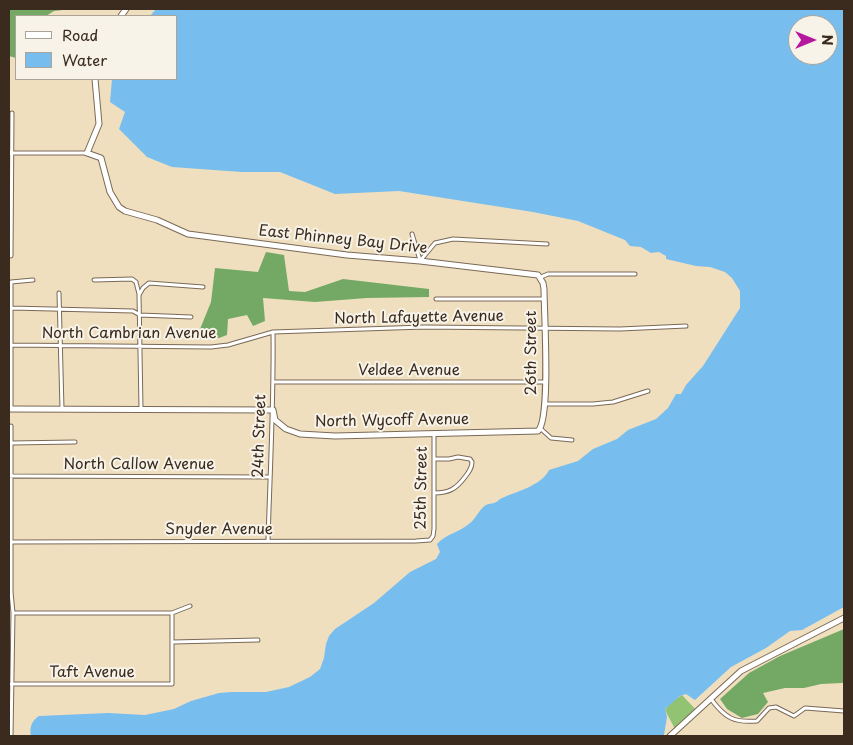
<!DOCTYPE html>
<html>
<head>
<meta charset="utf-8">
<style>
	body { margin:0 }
	#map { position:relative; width:853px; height:745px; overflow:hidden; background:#efdfbf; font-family:"Playpen Sans",sans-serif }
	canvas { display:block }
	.frame { position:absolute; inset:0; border:10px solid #3b2a1e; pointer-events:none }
	.legend { position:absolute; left:15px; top:15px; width:162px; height:65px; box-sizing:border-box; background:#f7f3e8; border:1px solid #aca397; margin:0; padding:6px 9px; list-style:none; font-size:15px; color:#3b2a1e }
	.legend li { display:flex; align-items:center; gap:10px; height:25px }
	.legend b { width:25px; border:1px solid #aca397 }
	.north { position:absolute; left:788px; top:15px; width:50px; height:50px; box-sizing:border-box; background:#f7f3e8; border:1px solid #aca397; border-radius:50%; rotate:90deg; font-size:14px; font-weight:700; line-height:20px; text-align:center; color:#3b2a1e }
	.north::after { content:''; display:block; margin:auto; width:18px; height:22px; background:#b5179e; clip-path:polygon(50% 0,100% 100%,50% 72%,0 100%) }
</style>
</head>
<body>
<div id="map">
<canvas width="853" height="745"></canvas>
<div class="frame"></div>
<ul class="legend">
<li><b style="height:6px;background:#fff"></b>Road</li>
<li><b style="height:14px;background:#77bdee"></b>Water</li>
</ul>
<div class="north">N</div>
</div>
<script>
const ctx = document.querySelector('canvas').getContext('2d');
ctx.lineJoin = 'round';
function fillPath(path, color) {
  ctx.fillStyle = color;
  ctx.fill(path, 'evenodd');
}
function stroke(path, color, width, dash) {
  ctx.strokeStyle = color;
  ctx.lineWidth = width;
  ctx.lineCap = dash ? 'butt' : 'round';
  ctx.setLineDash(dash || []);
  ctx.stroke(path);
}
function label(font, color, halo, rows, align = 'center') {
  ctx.font = font + ' "Playpen Sans",sans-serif';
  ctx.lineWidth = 4;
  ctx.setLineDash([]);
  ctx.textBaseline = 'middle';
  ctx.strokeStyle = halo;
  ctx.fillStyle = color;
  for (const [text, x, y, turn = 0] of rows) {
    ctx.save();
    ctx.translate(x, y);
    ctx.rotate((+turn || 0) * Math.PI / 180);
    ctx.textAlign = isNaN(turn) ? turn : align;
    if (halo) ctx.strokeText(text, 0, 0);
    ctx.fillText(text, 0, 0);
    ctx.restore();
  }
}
fillPath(new Path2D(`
	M682,695L698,712L676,731L665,710L670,703Z`), '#91c373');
fillPath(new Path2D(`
	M9,9H71L54,11L46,16H16V58L9,56Z
	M266,252L284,255L289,291L305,292L343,279L429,289V297L367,298L315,302L263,298L265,321L253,326L247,315L228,319L227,335L219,338L196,339L211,302L215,268L258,272Z
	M844,629V682L842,683L821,684L804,688H785L763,693L768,702L758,714L742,718L727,709L720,699L749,673L780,656Z`), '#74a965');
fillPath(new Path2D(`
	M156,9H844V607L802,630L790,631L766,648L731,667L695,700L686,694L680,696L665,709L667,717L664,735L661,736H31C29,728 32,720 39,716L108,713L145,715L174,709L191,701L219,693L232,692H266L289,687L310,677L320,669L324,658L326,644L329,636L335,629L374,603L410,572L436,559L440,552L437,544C446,534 460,532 470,523C476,519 479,509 486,505C491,503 496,504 500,499C514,492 542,486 549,470L578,461L593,449L617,439L628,430L656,419L668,408L676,394H681L686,385L703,366L740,308V291L732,278L725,272L710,267L696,266L666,259V256L659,252L651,253L641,247L630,246L625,240L578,221L533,212L399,191L335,194L280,172H242L172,167L147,157L119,129L125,112L110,102L112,79H176V16H150ZM798,25H828V55H798Z`), '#77bdee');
const street = new Path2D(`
	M11,153H87
	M412,234L420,260
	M11,256L12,113
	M420,261L435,243L453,239L547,244
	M541,277L548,274H635
	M94,280L132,279L136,282L139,294
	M59,293L62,409
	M436,299H544
	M9,306L11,308L133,311L140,315L191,317
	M12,345L211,347L228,345L273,332L424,327L620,329L686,326
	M273,382H545
	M545,404H593L613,402L648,391
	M11,409V282L33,280
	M141,409L139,295L143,288L149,283L203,287
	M541,429L551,438L572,440
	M11,443L75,442
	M9,476L270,477
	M434,493C449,493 456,489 465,477C469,472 472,468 472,462L470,459L458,457L449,459H434
	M268,541C270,471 274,401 273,332
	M9,542L416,541L430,540L433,536L434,529V434
	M13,613H172L190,606
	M173,642L258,640
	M11,684H172V613
	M711,699C725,718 734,723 757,721L769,708L776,707L794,716L805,708L844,711
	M11,736L13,613L11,592V426`);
const secondary = new Path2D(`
	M121,16L126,9
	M9,153H11
	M9,409L273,410L275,420L286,429L300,434L335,436L538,431C551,419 544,312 544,289L543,283L538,275L420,261L347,255L188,234L157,220L125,211L119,207L110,192L101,158L87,153L99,124L95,79
	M670,736L741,671L844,618`);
stroke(street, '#7a6956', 5);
stroke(secondary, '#7a6956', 7);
stroke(street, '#fff', 3);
stroke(secondary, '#fff', 5);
label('15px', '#3b2a1e', '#f7f3e8', [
	["East Phinney Bay Drive",343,240,6],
	["North Lafayette Avenue",419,318,-1],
	["North Cambrian Avenue",129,334],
	["26th Street",532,353,-90],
	["Veldee Avenue",409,371],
	["North Wycoff Avenue",392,421,-1],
	["24th Street",260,436,-88],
	["North Callow Avenue",139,465],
	["25th Street",422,488,-89],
	["Snyder Avenue",219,530],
	["Taft Avenue",92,673]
]);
</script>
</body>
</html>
